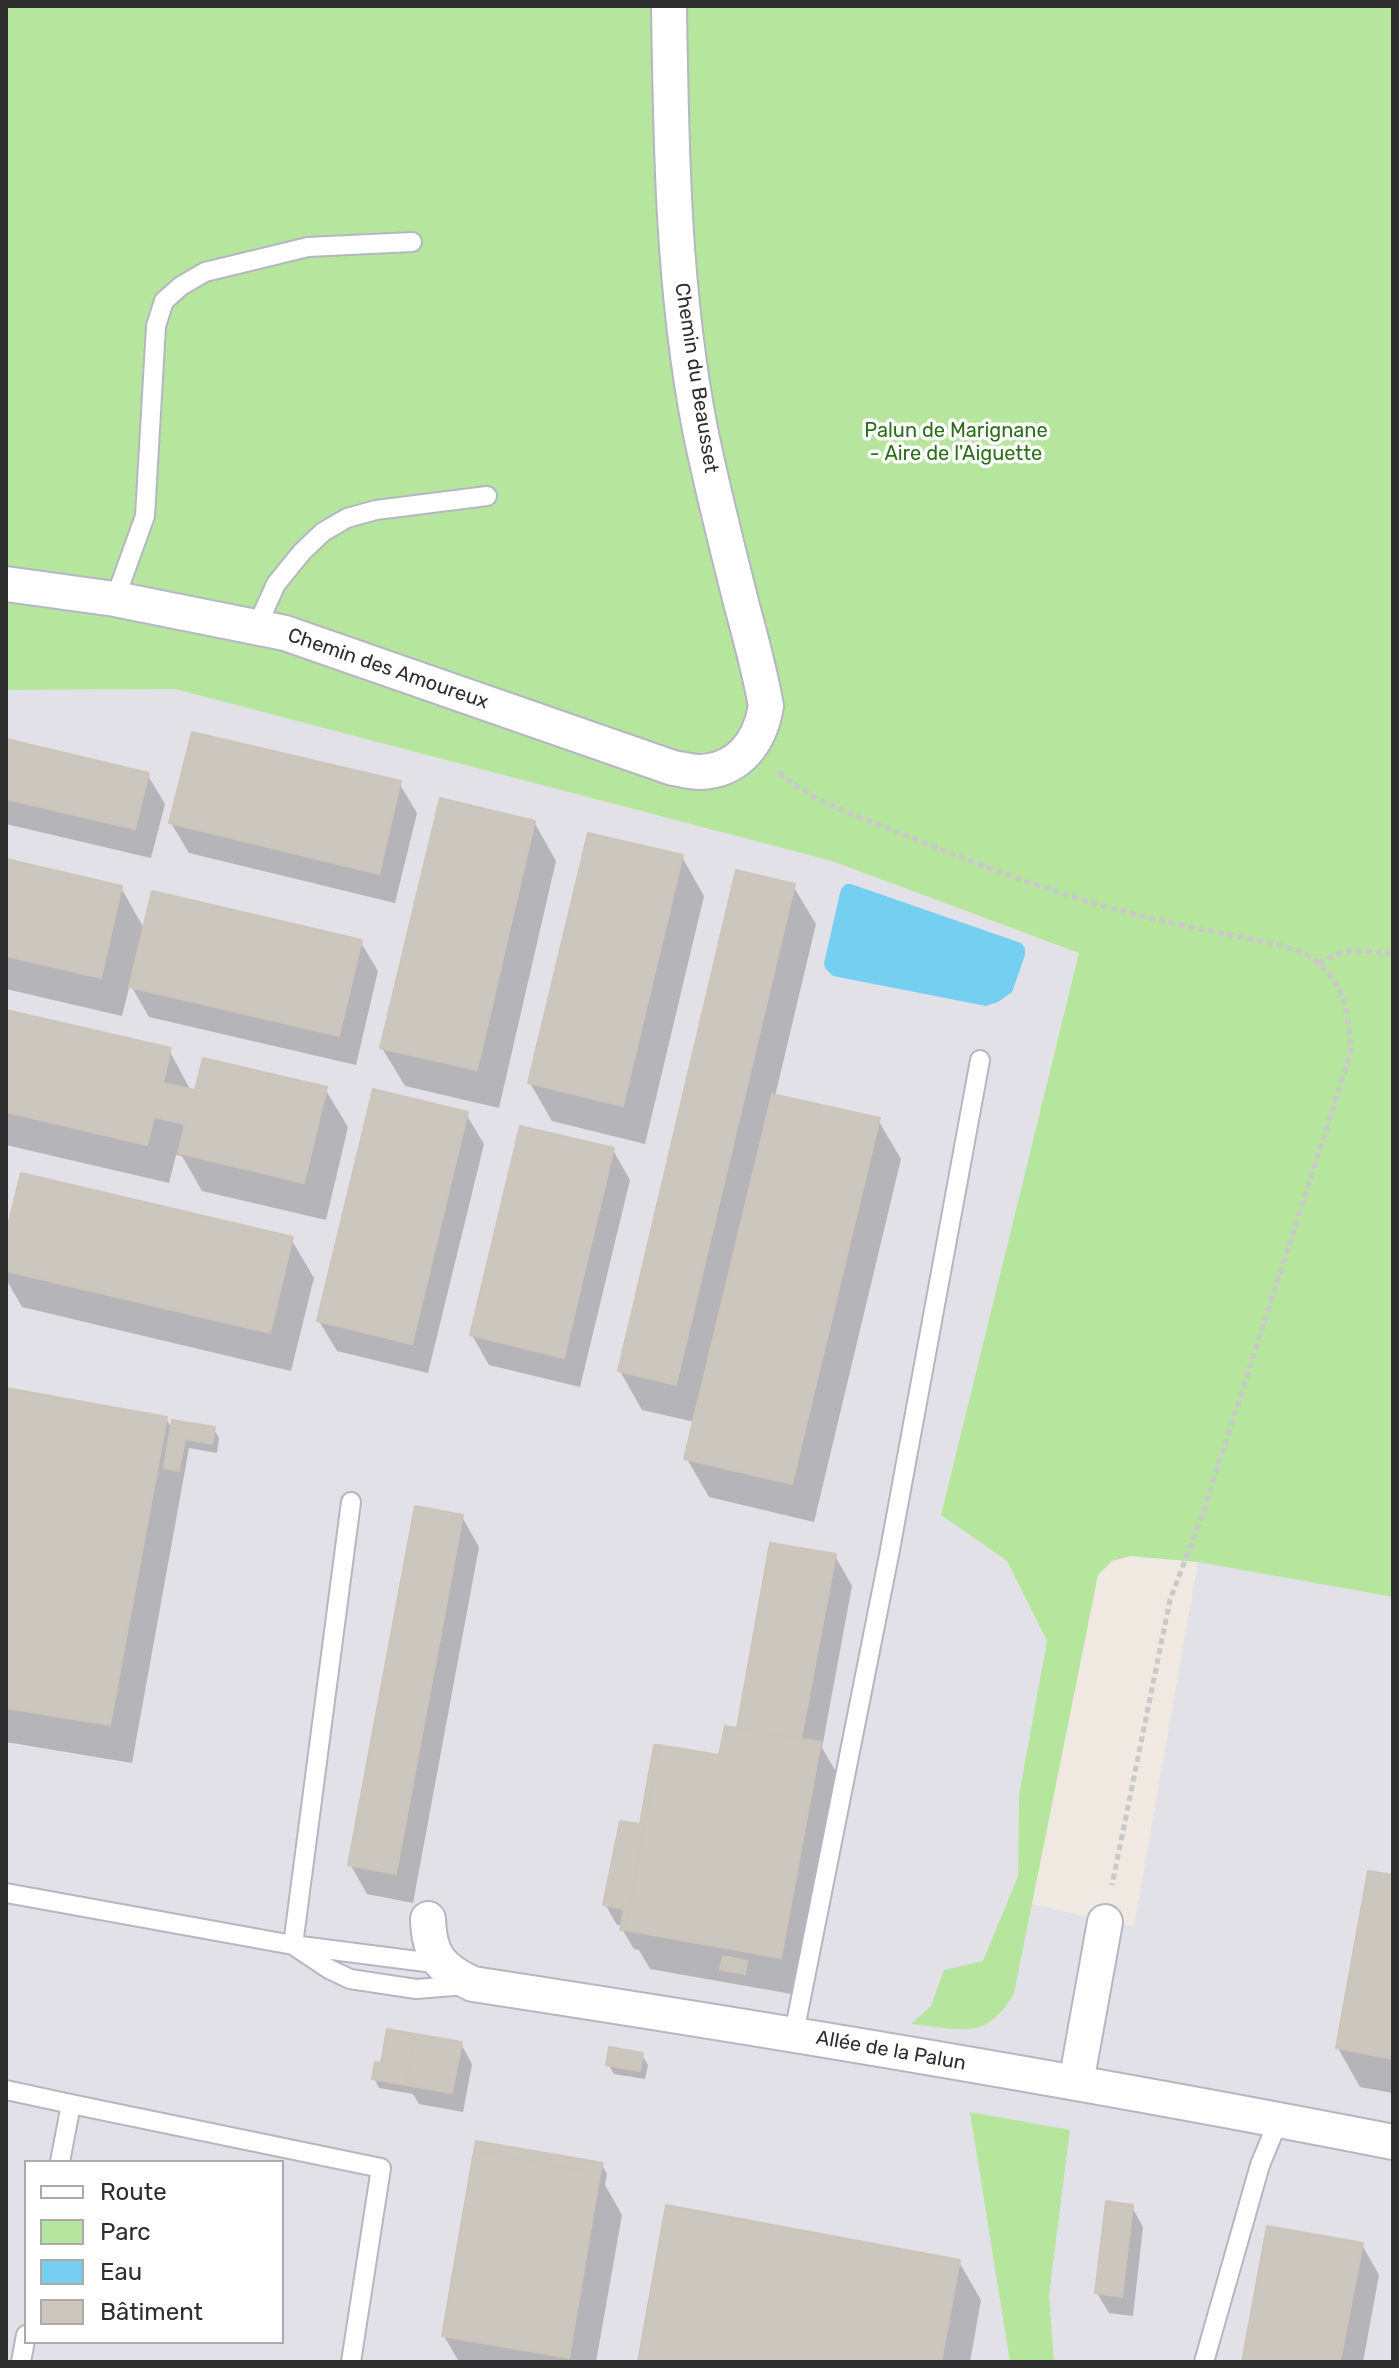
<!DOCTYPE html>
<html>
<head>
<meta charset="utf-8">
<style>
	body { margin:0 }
	#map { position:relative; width:1399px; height:2368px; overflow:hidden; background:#efe9e1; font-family:Rubik,sans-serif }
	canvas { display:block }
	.frame { position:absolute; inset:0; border:8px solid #2e2e2e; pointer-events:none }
	.legend { position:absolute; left:24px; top:2160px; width:260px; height:184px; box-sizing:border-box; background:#fff; border:2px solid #ababab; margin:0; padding:10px 14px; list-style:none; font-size:24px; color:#2e2e2e }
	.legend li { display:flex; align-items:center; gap:16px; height:40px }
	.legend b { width:40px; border:2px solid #ababab }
</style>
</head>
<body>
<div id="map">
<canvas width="1399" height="2368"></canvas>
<div class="frame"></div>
<ul class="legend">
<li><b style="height:10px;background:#fff"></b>Route</li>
<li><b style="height:22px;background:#b6e59e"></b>Parc</li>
<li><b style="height:22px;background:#75cff0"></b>Eau</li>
<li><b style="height:22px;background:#cbc7bf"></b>Bâtiment</li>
</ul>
</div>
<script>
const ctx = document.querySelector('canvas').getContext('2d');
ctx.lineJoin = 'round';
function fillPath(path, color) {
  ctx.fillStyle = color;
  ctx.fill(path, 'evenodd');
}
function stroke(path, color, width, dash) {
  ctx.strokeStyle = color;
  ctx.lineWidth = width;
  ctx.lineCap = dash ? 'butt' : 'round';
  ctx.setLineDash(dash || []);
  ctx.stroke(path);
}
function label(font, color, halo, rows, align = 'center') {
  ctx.font = font + ' Rubik,sans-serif';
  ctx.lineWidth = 7;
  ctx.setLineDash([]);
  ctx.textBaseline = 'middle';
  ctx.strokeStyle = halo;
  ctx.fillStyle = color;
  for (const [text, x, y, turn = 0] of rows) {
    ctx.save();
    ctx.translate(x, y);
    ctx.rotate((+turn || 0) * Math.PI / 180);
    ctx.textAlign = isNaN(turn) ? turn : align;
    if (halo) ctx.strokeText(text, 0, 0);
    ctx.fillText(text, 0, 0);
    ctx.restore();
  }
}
fillPath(new Path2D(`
	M175,689L832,861L1079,953L941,1515L1007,1561L1048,1641L1019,1795L1018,1876L1009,1899L1134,1927L1198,1562L1393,1597V2362H6V690ZM26,2162H282V2342H26Z`), '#e3e1e8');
fillPath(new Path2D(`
	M6,6H1393V1597L1198,1562L1130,1556L1112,1561L1098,1575L1014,1993C986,2043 960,2028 911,2024L931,2006L944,1970L983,1961L1018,1876L1019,1795L1047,1641L1007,1561L941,1515L1079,953L832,861L175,689L6,690Z
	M970,2112L1070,2130L1049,2295L1054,2362H1010Z`), '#b6e59e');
fillPath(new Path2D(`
	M846,884H851L1021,943L1025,948V955L1012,992L998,1002L986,1006L833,976L825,968L824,963L841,889Z`), '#75cff0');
fillPath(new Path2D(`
	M6,741L147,774L165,804L151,858L6,824Z
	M399,783L417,813L395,903L189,853L171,823Z
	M534,822L556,861L499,1108L405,1086L382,1048Z
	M682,857L704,896L645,1144L552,1121L530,1083Z
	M6,861L121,888L145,930L360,941L378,971L356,1065L149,1017L130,984L122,1016L6,989Z
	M793,886L816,924L775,1096L878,1120L901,1159L814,1522L709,1497L687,1459L695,1422L642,1410L620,1371Z
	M6,1012L169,1050L191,1091L325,1089L348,1127L326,1220L202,1191L182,1156L176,1155L169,1183L6,1145Z
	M466,1114L484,1144L428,1373L337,1351L319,1321Z
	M613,1150L630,1180L580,1387L489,1365L472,1335Z
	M291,1239L314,1278L291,1371L22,1307L6,1279V1242Z
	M6,1391L166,1419L173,1430L213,1428L219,1438L217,1453L189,1448L132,1763L6,1742Z
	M462,1517L479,1547L413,1903L367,1894L350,1864Z
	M835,1556L852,1586L822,1748L842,1782L803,1996L650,1969L639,1950L634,1949L622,1929L623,1926L617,1925L605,1904L642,1826L721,1758L741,1731Z
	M1393,1877V2093L1360,2087L1338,2048Z
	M461,2044L472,2064L463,2112L419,2104L413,2094L379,2088L374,2078Z
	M642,2055L648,2065L645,2079L614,2074L608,2064Z
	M602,2165L607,2174L605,2185L622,2215L596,2362H459L444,2336Z
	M1132,2207L1143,2227L1133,2316L1109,2313L1097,2293Z
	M1362,2245L1379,2275L1363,2362H1244Z
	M959,2262L981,2300L970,2362H640Z`), '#0003');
const building = new Path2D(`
	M192,732L401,781L379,874L169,823Z
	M6,739L149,773L135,829L6,799Z
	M440,798L535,821L477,1070L380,1048Z
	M588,833L683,855L623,1106L528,1083Z
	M6,859L122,886L101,978L6,956Z
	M736,870L795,884L676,1385L618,1371Z
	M152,891L362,940L339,1036L129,987Z
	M6,1010L171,1048L163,1083L195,1090L203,1058L327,1087L304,1183L178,1153L185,1124L154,1117L147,1145L6,1112Z
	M373,1089L468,1112L412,1344L317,1321Z
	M772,1094L880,1118L792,1484L684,1459Z
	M520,1126L614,1148L564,1358L470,1335Z
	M21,1173L293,1237L270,1333L6,1271V1234Z
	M6,1388L167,1417L110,1725L6,1708Z
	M172,1420L215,1427L212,1444L185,1439L179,1471L164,1468Z
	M415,1506L463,1515L396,1874L348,1865Z
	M770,1543L836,1554L801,1739L737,1728Z
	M725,1726L821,1742L781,1958L625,1930L659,1745L719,1755Z
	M654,1745H659L625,1930H620L624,1909L603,1905L620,1821L640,1824Z
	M1368,1871L1393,1875V2059L1336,2048Z
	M723,1956L747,1961L745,1974L720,1970Z
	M387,2029L415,2034L406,2085L372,2079L375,2062L381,2063Z
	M415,2034L462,2042L452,2093L406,2085Z
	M609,2047L643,2053L640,2071L606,2065Z
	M476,2141L603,2163L600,2174L474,2151Z
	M474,2151L600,2174L569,2358L442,2336Z
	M1106,2201L1133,2205L1122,2297L1095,2293Z
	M666,2205L960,2260L941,2362H638Z
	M1267,2226L1363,2243L1340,2362H1242Z`);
fillPath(building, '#cbc7bf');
stroke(building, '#cbc5ba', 2);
const service = new Path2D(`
	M115,599L145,516L156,326L164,301L181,286L205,272L308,247L412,242
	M257,626L276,584L302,552L323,532L347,518L376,510L487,496
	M6,1893L293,1945L351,1502
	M441,1964L293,1945L329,1969L350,1979L416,1989L467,1985
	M794,2033L889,1555L980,1060
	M6,2090L71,2104L60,2162
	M71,2104L381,2168L351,2362
	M21,2362L26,2335
	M1204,2362L1260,2165L1279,2119`);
const minor = new Path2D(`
	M6,584L115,599L285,633L673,768C681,769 690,772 699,772C739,771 760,742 766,706C760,672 751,639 742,606C727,547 712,488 700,429C673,290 671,147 669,6
	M428,1919C429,1955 440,1969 473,1984C780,2031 1087,2082 1393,2142
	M1076,2083L1105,1922`);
stroke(service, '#b4b7c1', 22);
stroke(minor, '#b4b7c1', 38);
stroke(new Path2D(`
	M779,772C807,799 856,816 892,830C976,864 1062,897 1150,918C1180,925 1210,931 1240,937C1266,943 1298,945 1319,964C1347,989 1348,1018 1351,1052L1203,1513L1170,1600L1112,1885
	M1318,963C1348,947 1361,950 1393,954`), '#c9c9c9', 5, [6, 4]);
stroke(service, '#fff', 18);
stroke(minor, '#fff', 34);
label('20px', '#2e2e2e', '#fff', [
	["Chemin du Beausset",696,378,81],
	["Chemin des Amoureux",388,669,19],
	["Allée de la Palun",891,2051,10]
]);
label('20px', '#2c6e1b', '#fff', [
	["Palun de Marignane",956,431],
	["- Aire de l'Aiguette",956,454]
]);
</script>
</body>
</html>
